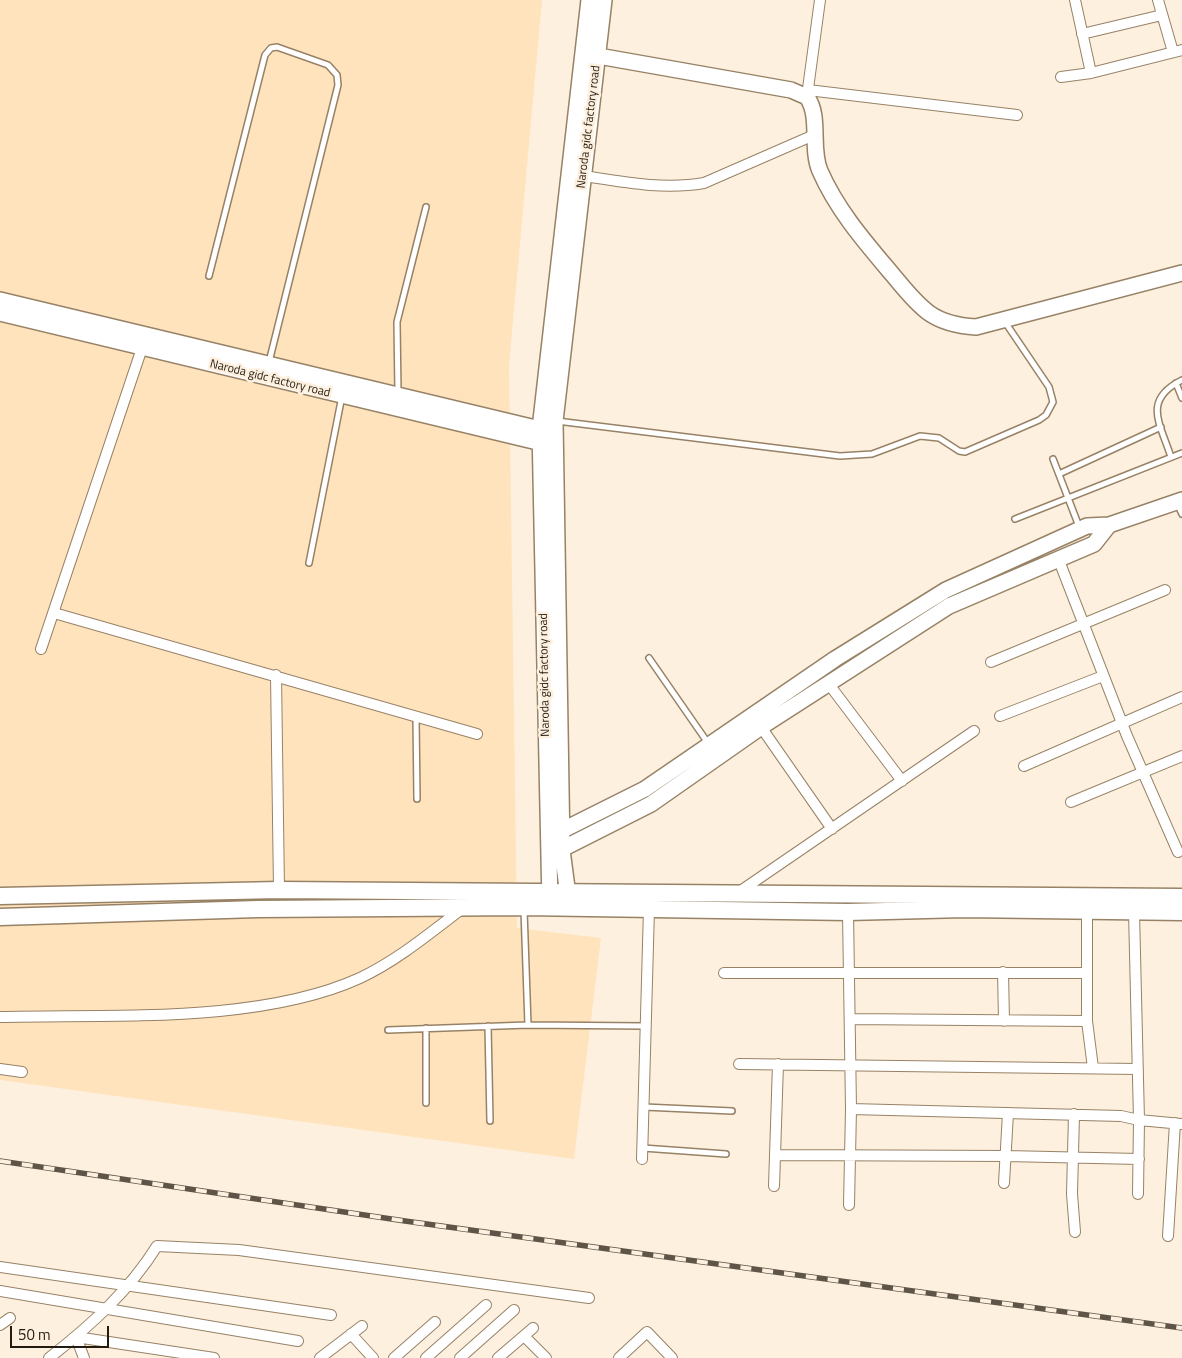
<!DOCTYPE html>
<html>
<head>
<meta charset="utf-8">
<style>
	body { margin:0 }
	#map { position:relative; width:1182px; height:1358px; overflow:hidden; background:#fef0de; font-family:"Titillium Web",sans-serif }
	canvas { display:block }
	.scale { position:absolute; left:10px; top:1326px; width:99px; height:22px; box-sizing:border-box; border:2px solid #231b10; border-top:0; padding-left:6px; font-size:15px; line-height:18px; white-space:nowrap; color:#231b10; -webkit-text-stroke:4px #fef0de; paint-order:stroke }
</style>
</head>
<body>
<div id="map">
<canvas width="1182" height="1358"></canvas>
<div class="scale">50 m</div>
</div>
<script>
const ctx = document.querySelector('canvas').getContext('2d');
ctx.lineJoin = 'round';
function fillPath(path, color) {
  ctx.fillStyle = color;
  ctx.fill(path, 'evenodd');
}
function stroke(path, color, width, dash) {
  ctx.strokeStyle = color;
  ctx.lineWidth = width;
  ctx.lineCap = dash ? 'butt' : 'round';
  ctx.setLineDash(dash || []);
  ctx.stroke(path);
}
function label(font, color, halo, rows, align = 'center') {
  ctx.font = font + ' "Titillium Web",sans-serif';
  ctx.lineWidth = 5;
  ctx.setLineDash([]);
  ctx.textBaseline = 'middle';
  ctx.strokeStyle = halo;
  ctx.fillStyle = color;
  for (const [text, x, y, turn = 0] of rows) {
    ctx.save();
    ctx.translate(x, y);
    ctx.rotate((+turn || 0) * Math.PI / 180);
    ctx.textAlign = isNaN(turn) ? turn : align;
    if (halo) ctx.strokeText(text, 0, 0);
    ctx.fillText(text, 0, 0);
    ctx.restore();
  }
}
fillPath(new Path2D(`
	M0,0H542L509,365L517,928L601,938L574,1159L0,1080Z`), '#ffe3bd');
const lane = new Path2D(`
	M209,276L265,55L271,48L277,47L328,65L337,75L338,85L269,362
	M1176,383L1182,398
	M398,393L397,322L426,207
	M557,421L840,456L872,454L920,436L939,438L959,451L965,452L1039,420L1046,415L1053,402L1049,387L1005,322
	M1171,457C1160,423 1142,400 1182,380
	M1053,459L1080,529
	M1059,474L1161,427
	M1177,503L1182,514
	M1015,519L1182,453
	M309,563L342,396
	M649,658L708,743
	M416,717L417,799
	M524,910L528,1025
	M488,1026L490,1121
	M426,1028V1103
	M388,1030L528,1025L645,1026
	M644,1107L732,1111
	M643,1148L726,1154`);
const street = new Path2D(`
	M1075,0L1091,73
	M1158,0L1173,52
	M1082,34L1162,15
	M1061,77L1091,73L1182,50
	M808,90L1017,115
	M807,96L820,0
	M584,176C623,182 664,190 704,183L814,135
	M1058,558L1127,736L1178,852
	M54,613L477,734
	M41,649L142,348
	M991,662L1165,590
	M276,675L279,890
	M828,683L902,781
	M1000,716L1103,676
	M761,727L832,829
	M1024,766L1182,697
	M1071,802L1182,756
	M739,892L974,731
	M1087,910V1021L1093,1068
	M848,912L851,1109L1121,1116L1139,1120L1138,1194
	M1134,912L1139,1120L1182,1124
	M1003,972L1004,1021
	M724,973H1087
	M0,1017C110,1014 259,1024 360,978C398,960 430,933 463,908
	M850,1019L1087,1021
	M739,1064L1138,1069
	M0,1069L22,1072
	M1074,1114L1072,1194L1075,1232
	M775,1155L1006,1156L1139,1159
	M642,1159L649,909
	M1004,1183L1008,1113
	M774,1186L778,1064
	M849,1205L851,1109
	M1168,1236L1175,1123
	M0,1267L331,1315
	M0,1291L298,1341
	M0,1325L10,1318
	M351,1334L373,1358
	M524,1336L546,1358
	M49,1358C90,1326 129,1291 157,1246L239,1250L589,1298
	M84,1358L76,1337L214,1358
	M320,1358L362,1326
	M394,1358L435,1322
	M426,1358L486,1305
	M460,1358L514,1310
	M498,1358L533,1328
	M619,1358L647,1332L672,1358`);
const secondary = new Path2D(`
	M587,54L791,90L807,97C821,117 810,148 820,171C837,210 865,242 892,274C903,287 915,303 929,313C943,323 960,326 976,327L1182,273
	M0,300L548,431
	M0,313L550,445
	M555,834L645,789L835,659L946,590L1087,526L1109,525L1182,500
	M554,853L651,804L761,727L949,606L1094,544L1109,525
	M569,903L562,850L555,421L604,0
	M550,904L540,429L589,0`);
const primary = new Path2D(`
	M0,896L279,890L1182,897
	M0,917L258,909L524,907L848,912L965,909L1182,912`);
stroke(lane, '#978266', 8);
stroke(street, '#978266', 12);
stroke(secondary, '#978266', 18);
stroke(primary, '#978266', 19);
stroke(lane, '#fff', 5);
stroke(street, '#fff', 10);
stroke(secondary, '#fff', 15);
stroke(primary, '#fff', 16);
const rail = new Path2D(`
	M0,1161L405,1221L1182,1328`);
stroke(rail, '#5e5448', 5.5);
stroke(rail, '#fef0de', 4, [11]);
label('12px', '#231b10', '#fef0de', [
	["Naroda gidc factory road",589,127,-83],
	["Naroda gidc factory road",270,379,14],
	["Naroda gidc factory road",545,675,-91]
]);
</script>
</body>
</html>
